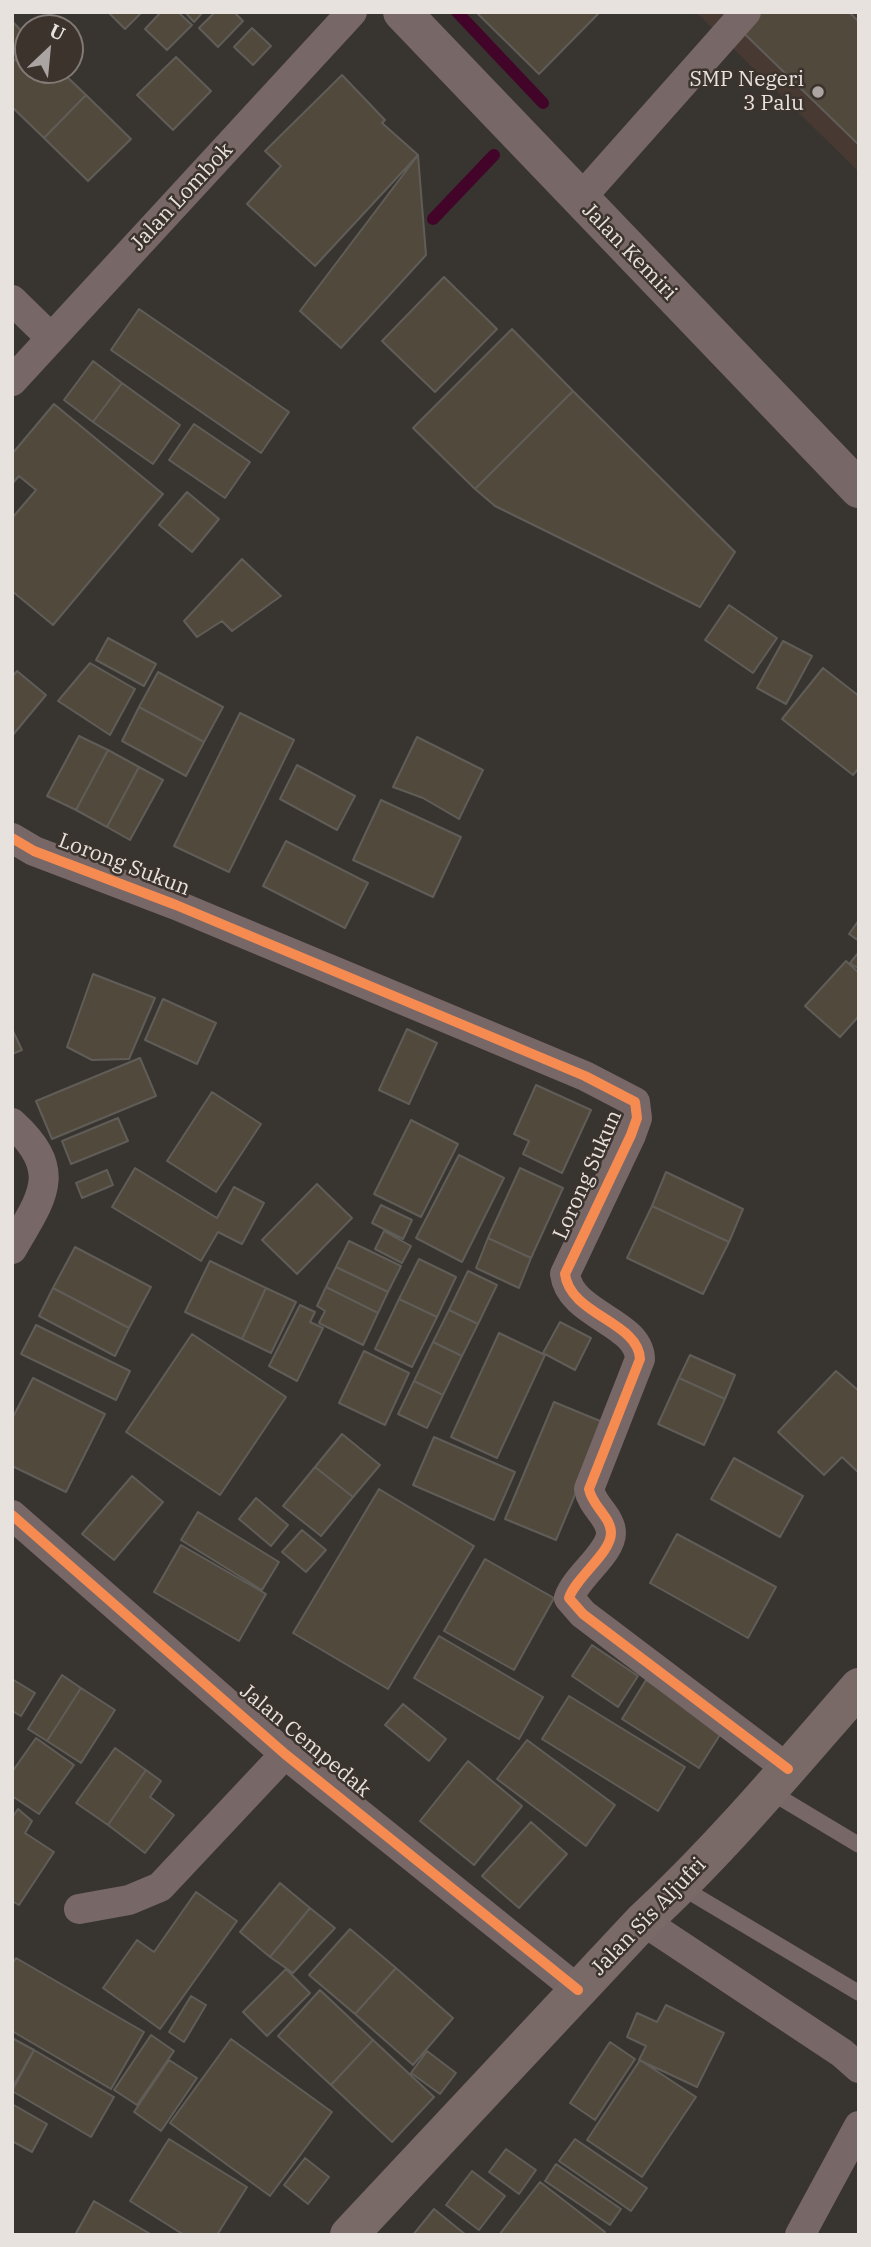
<!DOCTYPE html>
<html>
<head>
<meta charset="utf-8">
<style>
	body { margin:0 }
	#map { position:relative; width:871px; height:2247px; overflow:hidden; background:#383430; font-family:"IBM Plex Serif",serif }
	canvas { display:block }
	.frame { position:absolute; inset:0; border:14px solid #e8e2df; pointer-events:none }
	.north { position:absolute; left:14px; top:14px; width:70px; height:70px; box-sizing:border-box; background:#3c332d; border:2px solid #817974; border-radius:50%; rotate:26deg; font-size:19px; font-weight:700; line-height:28px; text-align:center; color:#e8e2df }
	.north::after { content:''; display:block; margin:auto; width:24px; height:32px; background:#aaa5a2; clip-path:polygon(50% 0,100% 100%,50% 72%,0 100%) }
</style>
</head>
<body>
<div id="map">
<canvas width="871" height="2247"></canvas>
<div class="frame"></div>
<div class="north">U</div>
</div>
<script>
const ctx = document.querySelector('canvas').getContext('2d');
ctx.lineJoin = 'round';
function fillPath(path, color) {
  ctx.fillStyle = color;
  ctx.fill(path, 'evenodd');
}
function stroke(path, color, width, dash) {
  ctx.strokeStyle = color;
  ctx.lineWidth = width;
  ctx.lineCap = dash ? 'butt' : 'round';
  ctx.setLineDash(dash || []);
  ctx.stroke(path);
}
function label(font, color, halo, rows, align = 'center') {
  ctx.font = font + ' "IBM Plex Serif",serif';
  ctx.lineWidth = 5;
  ctx.setLineDash([]);
  ctx.textBaseline = 'middle';
  ctx.strokeStyle = halo;
  ctx.fillStyle = color;
  for (const [text, x, y, turn = 0] of rows) {
    ctx.save();
    ctx.translate(x, y);
    ctx.rotate((+turn || 0) * Math.PI / 180);
    ctx.textAlign = isNaN(turn) ? turn : align;
    if (halo) ctx.strokeText(text, 0, 0);
    ctx.fillText(text, 0, 0);
    ctx.restore();
  }
}
fillPath(new Path2D(`
	M696,12H859V172Z`), '#483a32');
stroke(new Path2D(`
	M457,12L543,103
	M433,219L494,155`), '#420529', 12);
const building = new Path2D(`
	M108,12H142L125,29Z
	M161,12H178L192,25L167,50L145,29Z
	M185,12H203L194,22Z
	M215,12H234L243,21L218,47L199,28Z
	M476,12H600L539,74Z
	M722,12H849L859,22V145Z
	M12,21L28,38V47L12,63Z
	M252,28L271,46L253,65L234,47Z
	M28,47V70H60L86,95L44,138L12,107V63Z
	M176,57L211,91L173,130L137,95Z
	M342,75L385,120L382,123L418,155L315,266L247,204L281,166L265,151Z
	M86,95L131,139L88,181L44,138Z
	M418,155L426,255L341,348L300,311Z
	M444,277L497,329L435,392L382,341Z
	M139,309L289,412L261,453L111,350Z
	M512,329L573,391L475,489L413,428Z
	M93,361L122,383L93,422L64,400Z
	M122,383L180,425L153,464L93,422Z
	M573,391L735,552L700,607L495,506L475,489Z
	M54,404L163,494L53,625L12,591V454Z
	M194,424L250,462L225,498L169,460Z
	M19,476L36,490L13,517L12,484Z
	M187,492L219,519L192,552L159,525Z
	M242,559L281,596L232,631L222,621L197,637L184,621Z
	M729,605L777,638L753,673L705,640Z
	M108,638L156,664L144,686L96,660Z
	M783,641L812,656L786,704L757,688Z
	M90,663L135,689L110,735L58,701Z
	M823,668L859,696V768L853,775L782,719Z
	M17,671L46,695L12,736V677Z
	M158,672L223,707L204,742L139,707Z
	M139,707L204,742L186,776L122,741Z
	M240,713L294,740L229,872L174,846Z
	M79,736L108,750L76,810L47,796Z
	M417,737L483,770L459,819L423,798L393,787Z
	M108,750L139,767L107,827L76,810Z
	M297,765L355,796L337,830L280,799Z
	M139,767L163,780L130,840L107,827Z
	M381,800L461,837L433,897L353,860Z
	M286,841L368,883L345,928L263,886Z
	M859,920V941L849,934Z
	M859,952V969L850,963Z
	M846,961L859,973V1016L840,1037L805,1006Z
	M93,974L155,998L129,1059L92,1060L67,1047Z
	M163,999L216,1023L197,1064L145,1040Z
	M12,1029L22,1050L12,1054Z
	M407,1029L437,1043L409,1104L379,1090Z
	M140,1058L156,1096L52,1139L36,1101Z
	M536,1085L591,1110L562,1173L523,1154L529,1141L514,1134Z
	M212,1092L261,1124L216,1192L167,1161Z
	M118,1118L128,1141L71,1164L62,1141Z
	M411,1120L458,1144L421,1217L374,1194Z
	M459,1155L504,1178L462,1262L416,1238Z
	M135,1168L217,1218L234,1187L264,1203L242,1244L218,1232L201,1261L112,1207Z
	M520,1168L563,1188L531,1258L488,1238Z
	M107,1170L113,1185L82,1198L76,1183Z
	M666,1172L743,1209L729,1242L652,1206Z
	M317,1184L352,1218L297,1274L262,1240Z
	M381,1205L412,1220L403,1239L372,1223Z
	M652,1206L729,1242L703,1294L627,1258Z
	M384,1231L411,1246L402,1263L375,1249Z
	M488,1238L531,1258L519,1288L476,1268Z
	M349,1241L401,1266L388,1292L336,1267Z
	M75,1247L151,1287L129,1328L53,1288Z
	M419,1259L456,1277L437,1317L399,1299Z
	M210,1261L266,1288L242,1339L185,1312Z
	M336,1267L388,1292L378,1313L326,1287Z
	M468,1271L497,1285L478,1324L449,1310Z
	M326,1287L378,1313L363,1345L319,1323L325,1311L317,1306Z
	M53,1288L129,1328L115,1356L39,1316Z
	M266,1288L296,1302L271,1353L242,1339Z
	M399,1299L437,1317L412,1367L375,1349Z
	M300,1305L315,1312L310,1322L323,1328L297,1381L269,1366Z
	M449,1310L478,1324L462,1356L433,1342Z
	M560,1322L591,1338L575,1370L543,1353Z
	M36,1325L130,1371L116,1400L21,1354Z
	M499,1333L545,1355L497,1458L451,1437Z
	M192,1334L286,1397L220,1495L126,1432Z
	M433,1342L462,1356L443,1395L414,1381Z
	M364,1351L409,1373L385,1425L339,1403Z
	M690,1355L735,1375L725,1399L679,1378Z
	M836,1371L859,1391V1473L842,1457L824,1475L778,1432Z
	M33,1378L105,1414L66,1492L12,1466V1419Z
	M679,1378L725,1399L704,1445L658,1424Z
	M414,1381L443,1395L427,1428L398,1414Z
	M554,1402L605,1423L556,1540L505,1519Z
	M342,1434L380,1465L353,1497L315,1467Z
	M434,1437L515,1472L494,1520L413,1485Z
	M734,1458L803,1496L780,1537L711,1499Z
	M315,1467L353,1497L321,1536L283,1506Z
	M132,1476L163,1502L114,1560L82,1534Z
	M379,1489L474,1546L388,1689L293,1633Z
	M256,1498L288,1525L271,1546L239,1519Z
	M198,1512L279,1562L262,1590L181,1540Z
	M302,1530L326,1550L306,1572L282,1552Z
	M677,1534L776,1587L748,1638L650,1583Z
	M181,1545L266,1594L239,1641L154,1592Z
	M485,1559L554,1598L514,1670L444,1631Z
	M439,1636L543,1697L519,1739L414,1678Z
	M592,1645L638,1676L618,1707L572,1676Z
	M62,1675L81,1688L47,1741L28,1729Z
	M12,1679L35,1693L21,1716L12,1711Z
	M646,1680L723,1730L699,1768L622,1719Z
	M81,1688L115,1710L81,1763L47,1741Z
	M569,1696L685,1767L658,1811L542,1739Z
	M403,1704L446,1739L429,1761L385,1725Z
	M36,1738L74,1765L39,1814L12,1796V1772Z
	M527,1740L615,1805L586,1846L497,1779Z
	M115,1748L146,1770L108,1825L76,1803Z
	M468,1761L522,1806L474,1865L420,1821Z
	M146,1770L161,1781L150,1797L174,1815L145,1853L108,1825Z
	M18,1809L32,1821L25,1833L54,1852L19,1905L12,1901V1818Z
	M531,1822L567,1854L519,1908L482,1876Z
	M280,1883L310,1908L270,1957L240,1932Z
	M196,1892L237,1921L160,2029L103,1988L137,1940L154,1952Z
	M310,1908L335,1928L293,1973L270,1957Z
	M350,1929L396,1968L355,2014L309,1975Z
	M16,1958L144,2032L111,2089L12,2031V1964Z
	M396,1968L453,2018L413,2065L355,2014Z
	M286,1969L310,1993L267,2036L243,2012Z
	M320,1990L373,2040L331,2085L278,2036Z
	M191,1996L206,2005L184,2042L169,2032Z
	M666,2005L724,2033L697,2087L639,2060L646,2046L627,2037L637,2013L657,2022Z
	M151,2035L174,2051L137,2105L114,2090Z
	M12,2038L34,2050L12,2088Z
	M231,2039L332,2112L270,2196L170,2123Z
	M373,2040L434,2097L392,2142L331,2085Z
	M610,2042L635,2059L595,2120L570,2103Z
	M34,2050L114,2097L91,2137L12,2091Z
	M427,2051L456,2073L440,2094L411,2073Z
	M169,2060L197,2078L161,2131L134,2112Z
	M640,2060L696,2097L642,2177L587,2140Z
	M12,2104L47,2124L32,2152L12,2141Z
	M169,2139L247,2187L217,2235H184L130,2201Z
	M575,2139L647,2188L631,2211L559,2161Z
	M506,2149L536,2170L519,2194L489,2172Z
	M305,2158L329,2177L308,2204L284,2185Z
	M556,2164L621,2209L610,2225L545,2181Z
	M472,2171L505,2196L479,2230L446,2205Z
	M540,2182L605,2232L603,2235H499Z
	M94,2201L152,2235H75Z
	M434,2209L466,2235H413Z`);
fillPath(building, '#51493c');
stroke(building, '#605d59', 2);
stroke(new Path2D(`
	M769,1791L859,1845
	M681,1887L859,1993`), '#776766', 16);
stroke(new Path2D(`
	M579,200L746,12
	M12,300L51,338
	M12,381L352,12
	M12,838L34,851L176,905L585,1076L635,1102L637,1118L631,1135L565,1274C570,1315 639,1322 640,1359L589,1489C592,1506 611,1517 611,1533C611,1553 576,1577 569,1598L583,1614L788,1769
	M12,1123C65,1171 42,1197 12,1249
	M12,1515L285,1754L578,1990
	M79,1909L129,1900L160,1887L285,1754
	M643,1921L842,2053L859,2068
	M800,2235L859,2126`), '#776766', 30);
stroke(new Path2D(`
	M402,12L859,489`), '#776766', 38);
stroke(new Path2D(`
	M349,2235L643,1921C721,1849 789,1767 859,1687`), '#796967', 38);
stroke(new Path2D(`
	M12,838L34,851L176,905L585,1076L635,1102L637,1118L631,1135L565,1274C570,1315 639,1322 640,1359L589,1489C592,1506 611,1517 611,1533C611,1553 576,1577 569,1598L583,1614L788,1769
	M12,1515L285,1754L578,1990`), '#f68b52', 10);
for (const [x, y, r, color] of [
	[818,92,7,"#aaa5a2"]
]) {
  const dot = new Path2D();
  dot.arc(x, y, r, 0, 2 * Math.PI);
  ctx.fillStyle = color;
  ctx.fill(dot);
  stroke(dot, '#3c332d', 2.5);
}
label('21px', '#e8e2df', '#3c332d', [
	["SMP Negeri",804,80],
	["3 Palu",804,104]
], 'right');
label('21px', '#e8e2df', '#3c332d', [
	["Jalan Lombok",182,197,-47],
	["Jalan Kemiri",629,252,46],
	["Lorong Sukun",124,865,21],
	["Lorong Sukun",588,1175,-66],
	["Jalan Cempedak",305,1741,40],
	["Jalan Sis Aljufri",649,1917,-46]
]);
</script>
</body>
</html>
